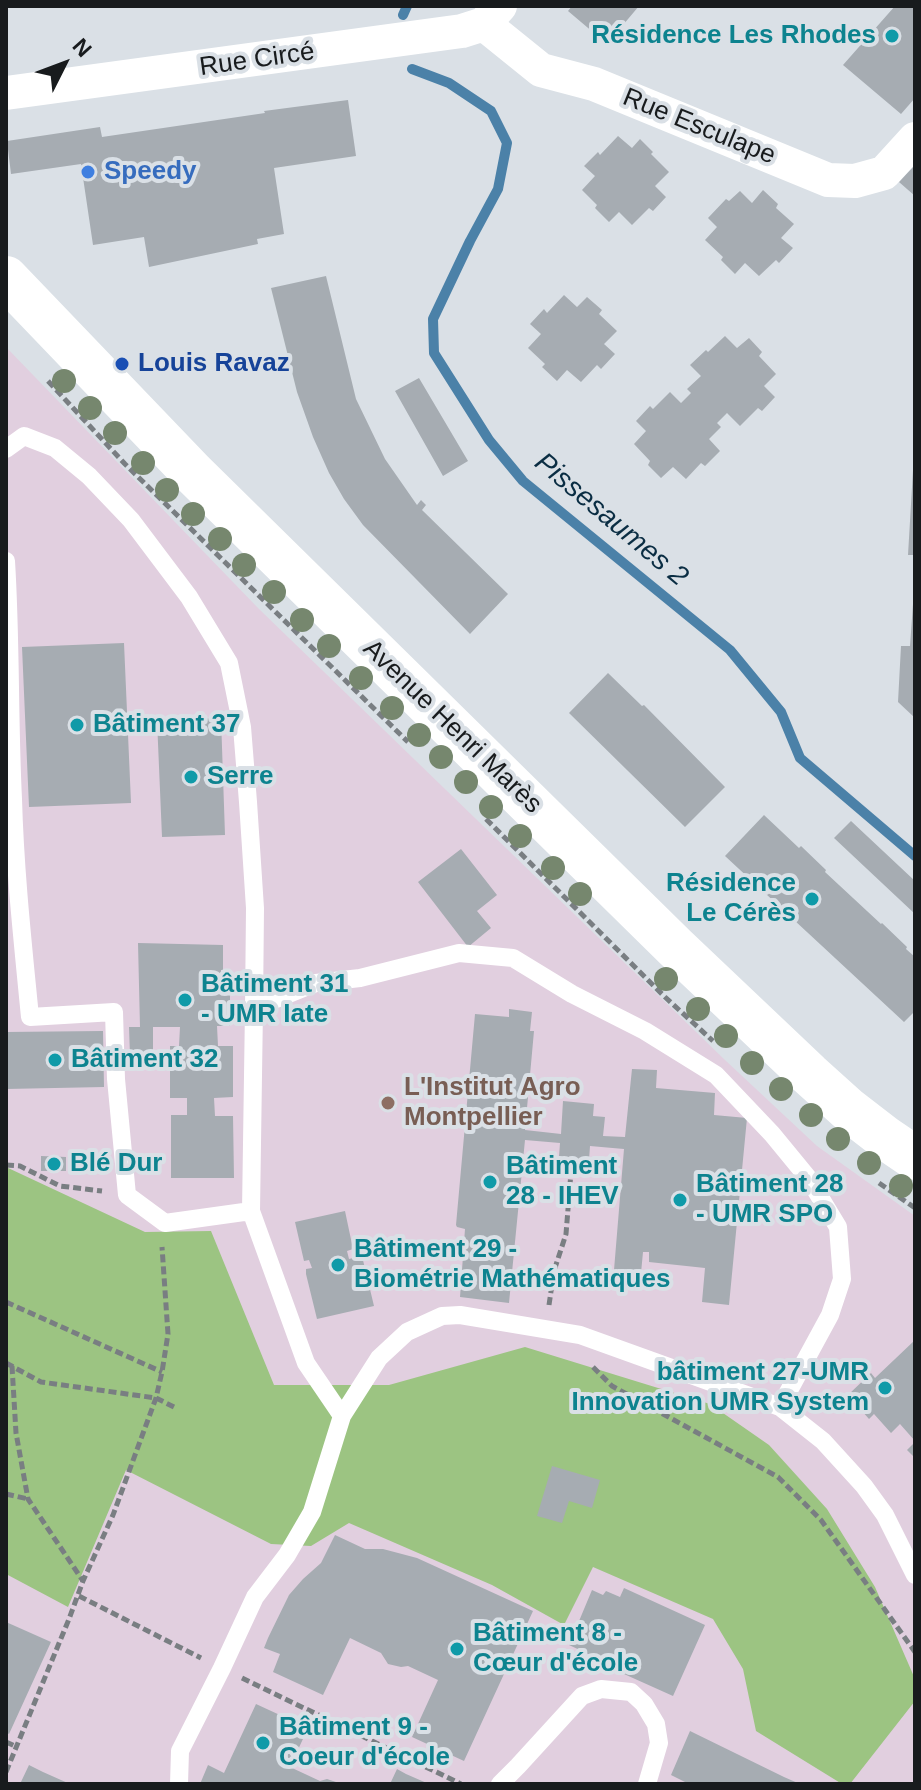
<!DOCTYPE html>
<html>
<head>
<meta charset="utf-8">
<style>
	body { margin:0 }
	#map { position:relative; width:921px; height:1790px; overflow:hidden; background:#dae0e6; font-family:Helvetica,sans-serif }
	canvas { display:block }
	.frame { position:absolute; inset:0; border:8px solid #181b1d; pointer-events:none }
	.north { position:absolute; left:24px; top:24px; width:80px; height:80px; -webkit-text-stroke:6px #dae0e6; paint-order:stroke; rotate:48deg; font-size:22px; font-weight:700; line-height:32px; text-align:center; color:#181b1d }
	.north::after { content:''; display:block; margin:auto; width:28px; height:36px; background:#181b1d; clip-path:polygon(50% 0,100% 100%,50% 72%,0 100%) }
</style>
</head>
<body>
<div id="map">
<canvas width="921" height="1790"></canvas>
<div class="frame"></div>
<div class="north">N</div>
</div>
<script>
const ctx = document.querySelector('canvas').getContext('2d');
ctx.lineJoin = 'round';
function fillPath(path, color) {
  ctx.fillStyle = color;
  ctx.fill(path, 'evenodd');
}
function stroke(path, color, width, dash) {
  ctx.strokeStyle = color;
  ctx.lineWidth = width;
  ctx.lineCap = dash ? 'butt' : 'round';
  ctx.setLineDash(dash || []);
  ctx.stroke(path);
}
function label(font, color, halo, rows, align = 'center') {
  ctx.font = font + ' Helvetica,sans-serif';
  ctx.lineWidth = 8;
  ctx.setLineDash([]);
  ctx.textBaseline = 'middle';
  ctx.strokeStyle = halo;
  ctx.fillStyle = color;
  for (const [text, x, y, turn = 0] of rows) {
    ctx.save();
    ctx.translate(x, y);
    ctx.rotate((+turn || 0) * Math.PI / 180);
    ctx.textAlign = isNaN(turn) ? turn : align;
    if (halo) ctx.strokeText(text, 0, 0);
    ctx.fillText(text, 0, 0);
    ctx.restore();
  }
}
fillPath(new Path2D(`
	M6,347L259,609L725,1060L817,1146L915,1216V1784H6Z`), '#e1cfdf');
fillPath(new Path2D(`
	M6,1167L145,1232L211,1231L274,1385H389L525,1347L710,1404L769,1445L827,1509L875,1587L915,1679V1701L850,1784H842L756,1731L743,1669L713,1619L593,1567L564,1625L492,1585L349,1523L311,1546L271,1544L126,1470L68,1607L6,1574Z`), '#9cc482');
stroke(new Path2D(`
	M403,15L407,6
	M412,69L449,83L491,111L507,143L498,189L470,241L433,319L434,353L489,440L523,481L730,650L781,712L800,758L915,856`), '#4b81a8', 10);
fillPath(new Path2D(`
	M572,6H639L607,44L568,11Z
	M895,6H915V98L901,114L843,65Z
	M348,100L356,156L274,168L284,234L257,239L258,244L149,267L144,237L93,245L81,164L11,174L7,141L100,127L102,137L265,113L264,111Z
	M618,136L632,148L640,139L653,152L651,154L669,172L655,186L666,197L653,211L649,208L632,225L619,212L609,222L595,208L597,205L582,190L595,176L584,166L598,152L600,155Z
	M915,165V196L899,182Z
	M763,190L778,204L776,208L794,224L781,238L793,248L779,263L776,260L759,276L745,263L735,274L721,260L723,257L705,240L717,227L708,218L726,199L729,201L740,191L752,203Z
	M326,276L356,399L385,459L417,505L421,500L426,505L422,510L508,594L470,634L363,525L344,499L329,473L313,437L297,392L271,288Z
	M564,295L577,307L587,297L602,310L599,314L617,331L604,344L615,354L601,369L597,365L581,382L567,370L557,381L542,367L545,364L528,348L541,334L530,324L544,309L547,313Z
	M725,336L737,348L749,338L762,352L759,356L776,374L764,386L775,397L762,411L758,408L740,426L727,413L717,423L721,427L709,439L720,451L705,466L701,463L686,479L673,467L661,478L648,465L650,461L634,444L646,431L636,421L650,406L653,409L670,392L681,403L691,393L687,389L701,376L690,365L706,350L708,352Z
	M419,378L468,461L443,476L395,391Z
	M913,470H915V555H908Z
	M913,604H915V718L898,702L901,646H910Z
	M124,643L131,803L29,807L22,647Z
	M608,673L642,706L644,705L725,787L685,827L569,713Z
	M221,718L225,835L162,837L157,720Z
	M764,815L799,848L801,846L826,870L825,872L881,924L882,923L907,947L906,949L915,957V1011L904,1022L725,856Z
	M851,821L915,881V914L834,838Z
	M461,849L497,895L477,911L491,928L468,947L418,882Z
	M138,943L223,945V970H221V974H230V1026H217L218,1046H233V1097L214,1098L215,1116H233L234,1178H171V1115H187V1098H170V1046H179L180,1027H153V1055L130,1056L129,1027H140Z
	M509,1009L532,1012L530,1031H534L525,1130L561,1134L563,1101L594,1104L593,1116L605,1117L603,1136L625,1137L632,1069L657,1070L656,1088L715,1093L714,1115L747,1118L729,1305L702,1302L705,1268L649,1262V1252H643L641,1273L614,1270L624,1149L590,1146L589,1160L576,1159L575,1173L564,1172L565,1158L559,1157L560,1143L525,1140L509,1303L460,1297L465,1229L457,1227L456,1225L475,1014L509,1017Z
	M103,1031L104,1087L6,1089V1032Z
	M41,1156L66,1157V1171H41Z
	M345,1211L353,1249L347,1251L349,1259L362,1256L374,1306L317,1319L306,1274V1269L312,1268L309,1260L304,1261L295,1222Z
	M915,1340V1441L900,1424L891,1433L874,1414L869,1419L848,1395L871,1373L875,1378Z
	M915,1442V1458L907,1450Z
	M552,1466L600,1480L592,1508L569,1501L562,1523L537,1516Z
	M335,1535L365,1549H383L417,1558L533,1611L464,1761L412,1737L438,1680L408,1666L401,1667L388,1664L381,1653L350,1638L323,1695L273,1672L280,1654L264,1648L268,1638L289,1595L303,1579L321,1563Z
	M624,1588L705,1625L673,1696L595,1661L597,1658L569,1645L592,1590L603,1595L606,1591L620,1597Z
	M6,1622L51,1642L9,1734L6,1732Z
	M256,1704L308,1728L290,1767L320,1781L327,1779L342,1784H200L208,1765L224,1773Z
	M690,1731L784,1777L800,1784H689L671,1775Z
	M29,1765L43,1772L70,1784H20Z
	M397,1769L406,1774L429,1784H390Z`), '#a6acb2');
stroke(new Path2D(`
	M48,381L125,464L408,742
	M486,819L665,997L713,1041
	M6,1165L20,1166L60,1186L102,1191
	M879,1183L915,1208
	M6,1302L162,1372
	M549,1305L554,1271L566,1234L571,1172
	M6,1363L41,1382L156,1398L176,1408
	M12,1366L16,1433L28,1499L83,1581
	M593,1367L612,1386L778,1477L821,1520L915,1652
	M6,1494L28,1499
	M79,1596L201,1658
	M242,1678L461,1784
	M6,1742L17,1747
	M6,1772L69,1619L83,1581L113,1515L156,1398L162,1372L168,1334L162,1247`), '#797e82', 5, [8, 4]);
stroke(new Path2D(`
	M6,449L24,436L55,448L89,476L131,520L189,597L229,663L242,727L248,802L255,908L254,1008
	M6,561C11,640 9,720 13,799C15,872 23,945 30,1017L114,1012L116,1079L127,1195L165,1223L251,1211
	M342,1416L306,1363L251,1211L254,1008L316,983L360,978L459,953L513,958L572,994L645,1031L716,1075L772,1134L809,1179L838,1227L842,1279L830,1315L780,1407
	M179,1784L180,1751L222,1668L255,1597L287,1555L312,1512L342,1416L379,1358L407,1332L442,1316L460,1315L580,1335L780,1407L823,1441L864,1486L885,1515L915,1575
	M500,1784L518,1766L582,1696L601,1689L631,1692L644,1704L656,1724L659,1743L647,1784`), '#fff', 18);
stroke(new Path2D(`
	M484,24L541,70L594,84L828,180L855,181L884,173L915,139
	M6,93L462,31L484,24L500,6`), '#fff', 34);
stroke(new Path2D(`
	M6,278L193,473L675,947L809,1074L849,1110L884,1137L915,1158`), '#fff', 44);
ctx.fillStyle = '#76876e';
for (const [x, y] of [
	[64,381],
	[90,408],
	[115,433],
	[143,463],
	[167,490],
	[193,514],
	[220,539],
	[244,565],
	[274,592],
	[302,620],
	[329,646],
	[361,678],
	[392,708],
	[419,735],
	[441,757],
	[466,782],
	[491,807],
	[520,836],
	[553,868],
	[580,894],
	[666,979],
	[698,1009],
	[726,1036],
	[752,1063],
	[781,1089],
	[811,1115],
	[838,1139],
	[869,1163],
	[901,1186]
]) {
  ctx.beginPath();
  ctx.arc(x, y, 12, 0, 2 * Math.PI);
  ctx.fill();
}
for (const [x, y, r, color] of [
	[892,36,8,"#0f9aa8"],
	[88,172,8,"#3f7fe0"],
	[122,364,8,"#1a4fb4"],
	[77,725,8,"#0f9aa8"],
	[191,777,8,"#0f9aa8"],
	[812,899,8,"#0f9aa8"],
	[185,1000,8,"#0f9aa8"],
	[55,1060,8,"#0f9aa8"],
	[388,1103,8,"#8d6e63"],
	[54,1164,8,"#0f9aa8"],
	[490,1182,8,"#0f9aa8"],
	[680,1200,8,"#0f9aa8"],
	[338,1265,8,"#0f9aa8"],
	[885,1388,8,"#0f9aa8"],
	[457,1649,8,"#0f9aa8"],
	[263,1743,8,"#0f9aa8"]
]) {
  const dot = new Path2D();
  dot.arc(x, y, r, 0, 2 * Math.PI);
  ctx.fillStyle = color;
  ctx.fill(dot);
  stroke(dot, '#dae0e6', 3);
}
label('bold 26px', '#0d838f', '#dae0e6', [
	["Résidence Les Rhodes",876,36,"right"],
	["Bâtiment 37",93,725],
	["Serre",207,777],
	["Résidence",796,884,"right"],
	["Le Cérès",796,914,"right"],
	["Bâtiment 31",201,985],
	["- UMR Iate",201,1015],
	["Bâtiment 32",71,1060],
	["Blé Dur",70,1164],
	["Bâtiment",506,1167],
	["28 - IHEV",506,1197],
	["Bâtiment 28",696,1185],
	["- UMR SPO",696,1215],
	["Bâtiment 29 -",354,1250],
	["Biométrie Mathématiques",354,1280],
	["bâtiment 27-UMR",869,1373,"right"],
	["Innovation UMR System",869,1403,"right"],
	["Bâtiment 8 -",473,1634],
	["Cœur d'école",473,1664],
	["Bâtiment 9 -",279,1728],
	["Coeur d'école",279,1758]
], 'left');
label('26px', '#181b1d', '#dae0e6', [
	["Rue Circé",257,60,-8],
	["Rue Esculape",699,127,22],
	["Avenue Henri Marès",452,727,44]
]);
label('bold 26px', '#366cbe', '#dae0e6', [
	["Speedy",104,172]
], 'left');
label('bold 26px', '#164399', '#dae0e6', [
	["Louis Ravaz",138,364]
], 'left');
label('bold 26px', '#785e54', '#dae0e6', [
	["L'Institut Agro",404,1088],
	["Montpellier",404,1118]
], 'left');
label('italic 28px', '#0a2d43', '#dae0e6', [
	["Pissesaumes 2",611,520,40]
]);
</script>
</body>
</html>
